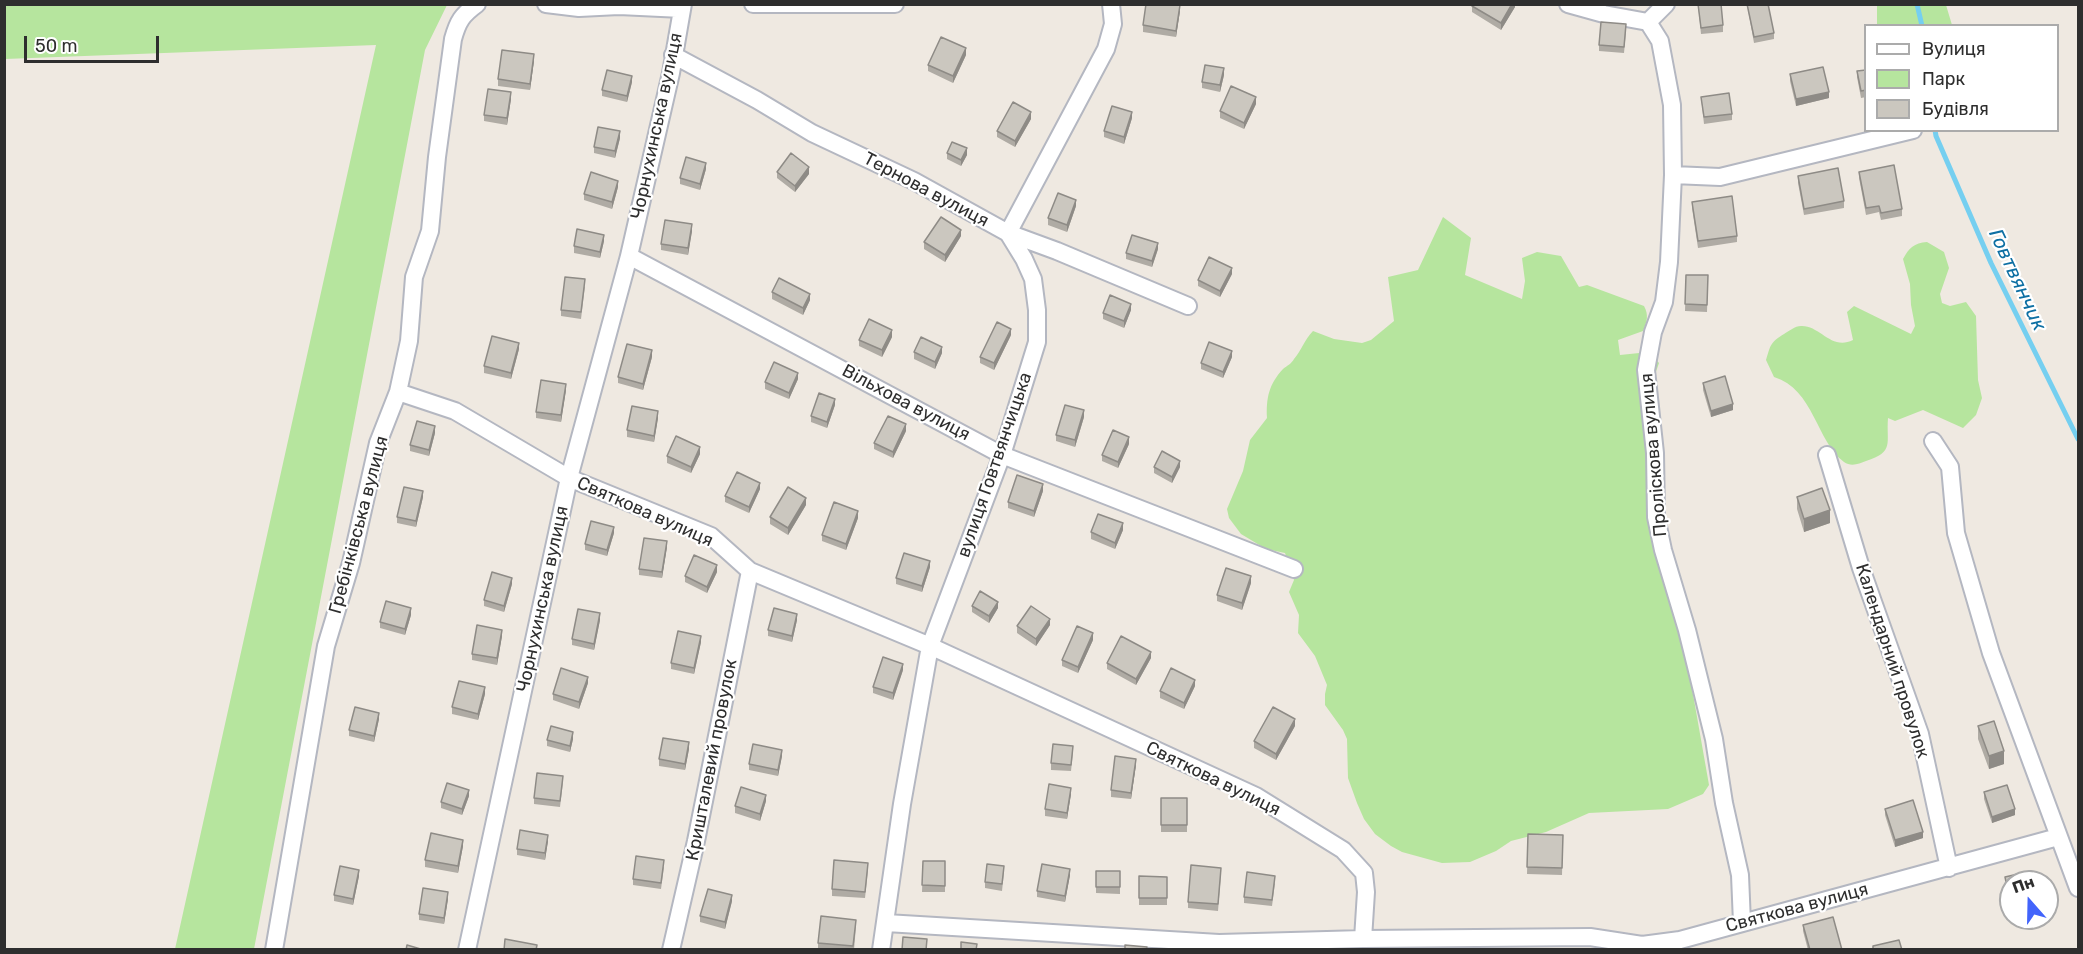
<!DOCTYPE html>
<html>
<head>
<meta charset="utf-8">
<style>
	body { margin:0 }
	#map { position:relative; width:2083px; height:954px; overflow:hidden; background:#efe9e1; font-family:Rubik,sans-serif }
	canvas { display:block }
	.frame { position:absolute; inset:0; border:6px solid #2e2e2e; pointer-events:none }
	.legend { position:absolute; left:1864px; top:24px; width:195px; height:108px; box-sizing:border-box; background:#fff; border:2px solid #ababab; margin:0; padding:8px 10px; list-style:none; font-size:18px; color:#2e2e2e }
	.legend li { display:flex; align-items:center; gap:12px; height:30px }
	.legend b { width:30px; border:2px solid #ababab }
	.north { position:absolute; left:1999px; top:870px; width:60px; height:60px; box-sizing:border-box; background:#fff; border:2px solid #ababab; border-radius:50%; rotate:340deg; font-size:16px; font-weight:700; line-height:24px; text-align:center; color:#2e2e2e }
	.north::after { content:''; display:block; margin:auto; width:21px; height:27px; background:#4264fb; clip-path:polygon(50% 0,100% 100%,50% 72%,0 100%) }
	.scale { position:absolute; left:24px; top:36px; width:135px; height:27px; box-sizing:border-box; border:3px solid #2e2e2e; border-top:0; padding-left:8px; font-size:18px; line-height:21px; white-space:nowrap; color:#2e2e2e; -webkit-text-stroke:4px #fff; paint-order:stroke }
</style>
</head>
<body>
<div id="map">
<canvas width="2083" height="954"></canvas>
<div class="frame"></div>
<ul class="legend">
<li><b style="height:8px;background:#fff"></b>Вулиця</li>
<li><b style="height:16px;background:#b6e59e"></b>Парк</li>
<li><b style="height:16px;background:#cbc7bf"></b>Будівля</li>
</ul>
<div class="north">Пн</div>
<div class="scale">50 m</div>
</div>
<script>
const ctx = document.querySelector('canvas').getContext('2d');
ctx.lineJoin = 'round';
function fillPath(path, color) {
  ctx.fillStyle = color;
  ctx.fill(path, 'evenodd');
}
function stroke(path, color, width, dash) {
  ctx.strokeStyle = color;
  ctx.lineWidth = width;
  ctx.lineCap = dash ? 'butt' : 'round';
  ctx.setLineDash(dash || []);
  ctx.stroke(path);
}
function label(font, color, halo, rows, align = 'center') {
  ctx.font = font + ' Rubik,sans-serif';
  ctx.lineWidth = 4.5;
  ctx.setLineDash([]);
  ctx.textBaseline = 'middle';
  ctx.strokeStyle = halo;
  ctx.fillStyle = color;
  for (const [text, x, y, turn = 0] of rows) {
    ctx.save();
    ctx.translate(x, y);
    ctx.rotate((+turn || 0) * Math.PI / 180);
    ctx.textAlign = isNaN(turn) ? turn : align;
    if (halo) ctx.strokeText(text, 0, 0);
    ctx.fillText(text, 0, 0);
    ctx.restore();
  }
}
fillPath(new Path2D(`
	M4,5H447L425,50L254,949H175L376,45L5,59Z
	M1877,5H1946L1952,25L1886,26L1877,24Z
	M1443,217L1471,238L1465,275L1522,299L1525,281L1522,258L1537,252L1561,256L1579,287L1587,285L1644,306C1649,315 1647,322 1643,331L1618,340L1620,355L1649,352L1659,363L1647,398L1644,437L1654,509L1655,556L1681,626L1709,785L1703,794L1668,809L1589,813L1546,832L1511,841L1496,851L1470,862L1442,863L1402,852L1391,846L1375,834L1364,819L1357,803L1348,778L1347,739L1343,730L1325,705V694L1327,685L1315,656L1298,633L1299,615L1289,592L1294,580L1285,553L1266,549L1241,534L1229,518L1227,509L1243,471L1250,440L1267,418C1266,398 1269,384 1283,369C1287,366 1292,363 1294,359C1302,350 1304,340 1313,331L1334,339L1362,343L1371,340L1394,321L1388,277L1418,270Z
	M1927,242L1944,252L1949,268L1940,294L1942,303L1950,306L1966,302L1976,316L1978,380L1982,398L1976,415L1963,428L1923,410L1895,421L1888,418C1886,443 1895,452 1866,461C1859,464 1851,467 1844,462C1816,441 1814,389 1774,377L1766,360C1771,344 1770,343 1784,334C1789,331 1795,326 1801,326C1820,325 1831,351 1853,340L1847,312L1854,306L1911,334L1915,326L1911,305L1910,284L1903,259C1909,248 1914,243 1927,242Z`), '#b6e59e');
stroke(new Path2D(`
	M1917,4L1922,26
	M1935,130L1936,136L1991,263L2078,439`), '#75cff0', 5);
const minor = new Path2D(`
	M546,4L579,8L619,6L682,9
	M753,4H895
	M1568,4L1604,14L1648,22L1666,4
	M1648,22L1660,41L1672,105L1673,175L1669,262L1664,302L1653,332L1646,370L1655,453L1656,517L1663,550L1687,630L1714,739L1724,803L1740,875L1742,923
	M673,55L757,100L812,133L914,181L1008,233L1057,251L1188,306
	M1673,175L1720,177L1913,130
	M629,256L1002,455L1294,569
	M398,392L455,411L569,478L711,536L750,571L930,646L1256,796L1343,850L1364,873L1366,892L1363,939L1590,937L1642,945L1680,940L2058,837
	M1933,441L1950,467L1956,533L1991,653L2078,888
	M1827,455L1861,568L1920,734L1949,868
	M886,923L1219,943L1363,939
	M274,950L326,646L351,563L378,443L398,392L409,341L414,277L430,231L437,157L453,39C458,21 462,15 477,4
	M467,950L569,478L629,256L671,73L683,4
	M671,950L696,841L750,571
	M881,950L902,804L930,646L1002,455L1037,342V310L1033,279L1024,259L1008,233L1106,49L1113,24L1111,4`);
stroke(minor, '#b4b7c1', 20);
stroke(minor, '#fff', 16);
fillPath(new Path2D(`
	M1515,4V7L1501,30L1472,12V6Z
	M1698,4L1723,25V32L1701,34Z
	M1747,4L1774,33V39L1754,43Z
	M1180,11L1176,37L1143,32V25Z
	M1626,31L1624,53L1599,51V45Z
	M966,55L953,83L928,71V65Z
	M534,61L530,90L498,86V79Z
	M1866,70V97L1861,98L1857,77V71Z
	M1790,74L1829,98L1796,106L1790,81Z
	M1224,75L1220,92L1202,88V82Z
	M632,82L627,102L602,96V90Z
	M1701,97L1732,114V120L1704,124Z
	M511,99L507,125L484,121V115Z
	M1256,104L1244,129L1220,118V111Z
	M1132,118L1124,144L1104,137V131Z
	M1031,119L1015,147L997,137V131Z
	M620,138L615,158L594,153V147Z
	M947,153L967,155L961,166L947,159Z
	M706,169L700,190L680,184V178Z
	M777,172L809,174L795,192L777,178Z
	M1859,172L1902,209V216L1881,220L1879,212L1866,215L1859,178Z
	M1798,176L1844,201V208L1804,215L1798,183Z
	M618,187L612,209L584,200V194Z
	M1692,202L1737,236V242L1698,248L1692,208Z
	M1076,206L1067,232L1048,225V218Z
	M692,231L688,255L661,250V244Z
	M961,236L945,262L924,249V242Z
	M604,241L600,258L574,253V246Z
	M1158,249L1152,267L1126,259V253Z
	M1232,274L1220,297L1198,286V280Z
	M1686,275H1708L1707,312L1685,311Z
	M585,286L581,319L561,316V310Z
	M772,292L810,300L803,315L772,299Z
	M1131,310L1124,328L1103,319V313Z
	M1011,335L994,370L980,363V357Z
	M892,337L882,357L859,346V340Z
	M519,349L511,379L484,373V366Z
	M914,352L942,353L935,369L914,359Z
	M652,357L643,390L618,383V377Z
	M1232,357L1223,378L1201,369V363Z
	M798,379L789,399L765,389V382Z
	M1703,383L1733,410L1711,417L1703,390Z
	M566,390L561,422L536,418V412Z
	M835,405L827,428L811,422V416Z
	M1084,417L1075,447L1056,441V435Z
	M658,418L654,442L627,437V430Z
	M906,431L893,458L874,449V443Z
	M435,433L429,456L410,451V445Z
	M1129,444L1118,468L1102,461V455Z
	M700,454L691,473L667,463V456Z
	M1154,467H1180L1172,483L1154,473Z
	M760,489L749,513L725,502V496Z
	M1043,491L1034,517L1008,508V502Z
	M423,497L416,527L397,523V517Z
	M1797,497L1830,523L1804,532L1797,509Z
	M806,505L788,535L770,524V517Z
	M858,518L846,550L822,541V535Z
	M1123,530L1115,549L1091,539V532Z
	M614,533L607,556L585,550V544Z
	M667,547L662,578L639,575V569Z
	M930,567L922,592L896,584V578Z
	M717,572L707,593L685,582V576Z
	M1251,583L1242,610L1217,601V595Z
	M512,584L504,612L484,606V600Z
	M972,606L998,608L989,623L972,612Z
	M411,615L405,635L380,628V622Z
	M600,620L594,650L572,645V639Z
	M797,620L792,642L768,636V630Z
	M1050,625L1036,646L1017,633V626Z
	M502,636L497,665L472,660V654Z
	M1093,640L1078,673L1062,666V660Z
	M701,642L694,674L671,669V663Z
	M1151,658L1136,685L1107,669V663Z
	M903,670L893,700L873,693V687Z
	M588,683L579,709L553,700V694Z
	M1195,686L1184,709L1160,698V691Z
	M485,694L478,720L452,714V707Z
	M379,719L374,742L349,736V730Z
	M1295,726L1276,760L1254,748V741Z
	M1978,726L2004,764L1989,769L1978,739Z
	M573,739L570,752L547,746V740Z
	M689,749L685,770L659,766V759Z
	M1073,752L1071,771L1051,770V763Z
	M782,756L778,776L749,770V764Z
	M1136,765L1131,799L1111,797V790Z
	M563,782L560,807L534,804V798Z
	M1984,792L2015,815L1992,823L1984,799Z
	M1071,794L1067,819L1045,816V809Z
	M469,796L462,815L441,808V802Z
	M1161,798H1187V832H1161Z
	M766,801L760,821L735,813V806Z
	M1885,809L1923,838L1895,847L1885,815Z
	M1528,834L1563,835L1562,875L1527,874Z
	M548,841L545,860L517,855V849Z
	M463,846L458,873L425,867V860Z
	M923,861H945V892H922Z
	M664,867L661,889L633,885V879Z
	M868,870L865,898L832,896V889Z
	M1096,871H1120V894L1096,893Z
	M1004,872L1002,891L985,888V882Z
	M1221,874L1218,911L1188,908V902Z
	M1070,875L1065,902L1037,897V891Z
	M359,876L353,905L334,901V895Z
	M1139,876L1167,877V905H1139Z
	M2005,877L2034,882L2011,912L2005,883Z
	M1275,883L1272,906L1244,903V897Z
	M448,899L444,924L419,920V914Z
	M732,901L725,929L700,922V916Z
	M1803,925L1842,950H1808L1803,931Z
	M856,926L854,950L818,949V943Z`), '#afaba4');
fillPath(new Path2D(`
	M1512,4H1515V7L1501,30V23Z
	M1180,5V11L1176,37V31Z
	M966,48V55L953,83V76Z
	M534,54V61L530,90V84Z
	M1224,68V75L1220,92V85Z
	M632,76V82L627,102V96Z
	M511,92V99L507,125V118Z
	M1829,92V98L1796,106V99Z
	M1256,97V104L1244,129V123Z
	M1031,112V119L1015,147V141Z
	M1132,112V118L1124,144V137Z
	M620,131V138L615,158V151Z
	M967,148V155L961,166V160Z
	M706,163V169L700,190V184Z
	M809,167V174L795,192V186Z
	M618,181V187L612,209V202Z
	M1076,200V206L1067,232V225Z
	M692,224V231L688,255V248Z
	M961,230V236L945,262V255Z
	M604,235V241L600,258V252Z
	M1158,243V249L1152,267V261Z
	M1232,268V274L1220,297V291Z
	M810,294V300L803,315V308Z
	M1131,304V310L1124,328V321Z
	M1011,329V335L994,370V363Z
	M892,330V337L882,357V350Z
	M519,343V349L511,379V373Z
	M942,347V353L935,369V362Z
	M652,350V357L643,390V384Z
	M1232,351V357L1223,378V372Z
	M798,373V379L789,399V393Z
	M566,384V390L561,422V415Z
	M835,399V405L827,428V422Z
	M1733,404V410L1711,417V411Z
	M1084,410V417L1075,447V440Z
	M658,411V418L654,442V436Z
	M906,424V431L893,458V452Z
	M435,426V433L429,456V450Z
	M1129,437V444L1118,468V462Z
	M700,447V454L691,473V467Z
	M1180,461V467L1172,483V477Z
	M760,483V489L749,513V507Z
	M1043,484V491L1034,517V511Z
	M423,491V497L416,527V521Z
	M806,498V505L788,535V528Z
	M1830,510V523L1804,532V519Z
	M858,511V518L846,550V544Z
	M1123,523V530L1115,549V543Z
	M614,527V533L607,556V550Z
	M667,541V547L662,578V572Z
	M930,561V567L922,592V586Z
	M717,565V572L707,593V587Z
	M1251,576V583L1242,610V603Z
	M512,578V584L504,612V606Z
	M998,602V608L989,623V616Z
	M411,608V615L405,635V629Z
	M600,613V620L594,650V644Z
	M797,614V620L792,642V636Z
	M1050,619V625L1036,646V639Z
	M502,630V636L497,665V658Z
	M1093,633V640L1078,673V667Z
	M701,636V642L694,674V668Z
	M1151,652V658L1136,685V679Z
	M903,664V670L893,700V693Z
	M588,677V683L579,709V702Z
	M1195,680V686L1184,709V703Z
	M485,687V694L478,720V714Z
	M379,713V719L374,742V736Z
	M1295,719V726L1276,760V754Z
	M573,732V739L570,752V746Z
	M689,742V749L685,770V764Z
	M782,750V756L778,776V770Z
	M2004,751V764L1989,769V756Z
	M1136,759V765L1131,799V793Z
	M1071,788V794L1067,819V813Z
	M469,790V796L462,815V809Z
	M766,795V801L760,821V814Z
	M2015,809V815L1992,823V817Z
	M1923,832V838L1895,847V840Z
	M548,835V841L545,860V853Z
	M463,840V846L458,873V866Z
	M1070,869V875L1065,902V896Z
	M359,870V876L353,905V899Z
	M448,892V899L444,924V918Z
	M732,895V901L725,929V922Z`), '#8e8b86');
const building = new Path2D(`
	M1146,4L1180,5L1176,31L1143,25Z
	M1472,4H1512L1501,23L1472,6Z
	M1698,4H1721L1723,25L1701,28Z
	M1747,4H1768L1774,33L1754,37Z
	M1601,22L1626,24L1624,47L1599,45Z
	M941,37L966,48L953,76L928,65Z
	M502,50L534,54L530,84L498,79Z
	M1205,65L1224,68L1220,85L1202,82Z
	M1823,67L1829,92L1796,99L1790,74Z
	M607,70L632,76L627,96L602,90Z
	M1866,70V90L1861,91L1857,71Z
	M1231,86L1256,97L1244,123L1220,111Z
	M488,89L511,92L507,118L484,115Z
	M1729,93L1732,114L1704,117L1701,97Z
	M1013,102L1031,112L1015,141L997,131Z
	M1112,106L1132,112L1124,137L1104,131Z
	M598,127L620,131L615,151L594,147Z
	M952,142L967,148L961,160L947,153Z
	M791,153L809,167L795,186L777,172Z
	M686,157L706,163L700,184L680,178Z
	M1894,165L1902,209L1881,213L1879,206L1866,208L1859,172Z
	M1838,168L1844,201L1804,209L1798,176Z
	M591,172L618,181L612,202L584,194Z
	M1058,193L1076,200L1067,225L1048,218Z
	M1732,196L1737,236L1698,241L1692,202Z
	M941,217L961,230L945,255L924,242Z
	M665,220L692,224L688,248L661,244Z
	M577,229L604,235L600,252L574,246Z
	M1132,235L1158,243L1152,261L1126,253Z
	M1209,257L1232,268L1220,291L1198,280Z
	M1686,275H1708L1707,305L1685,304Z
	M565,277L585,279L581,312L561,310Z
	M779,278L810,294L803,308L772,292Z
	M1110,295L1131,304L1124,321L1103,313Z
	M869,319L892,330L882,350L859,340Z
	M997,322L1011,329L994,363L980,357Z
	M492,336L519,343L511,373L484,366Z
	M921,337L942,347L935,362L914,352Z
	M1209,342L1232,351L1223,372L1201,363Z
	M627,344L652,350L643,384L618,377Z
	M774,362L798,373L789,393L765,382Z
	M1725,376L1733,404L1711,411L1703,383Z
	M541,380L566,384L561,415L536,412Z
	M819,393L835,399L827,422L811,416Z
	M1065,405L1084,410L1075,440L1056,435Z
	M632,406L658,411L654,436L627,430Z
	M888,416L906,424L893,452L874,443Z
	M417,421L435,426L429,450L410,445Z
	M1113,430L1129,437L1118,462L1102,455Z
	M676,436L700,447L691,467L667,456Z
	M1162,451L1180,461L1172,477L1154,467Z
	M737,472L760,483L749,507L725,496Z
	M1017,475L1043,484L1034,511L1008,502Z
	M404,487L423,491L416,521L397,517Z
	M788,487L806,498L788,528L770,517Z
	M1822,488L1830,510L1804,519L1797,497Z
	M834,502L858,511L846,544L822,535Z
	M1098,514L1123,523L1115,543L1091,532Z
	M591,521L614,527L607,550L585,544Z
	M644,538L667,541L662,572L639,569Z
	M904,553L930,561L922,586L896,578Z
	M694,555L717,565L707,587L685,576Z
	M1226,568L1251,576L1242,603L1217,595Z
	M492,572L512,578L504,606L484,600Z
	M980,591L998,602L989,616L972,606Z
	M386,601L411,608L405,629L380,622Z
	M1031,606L1050,619L1036,639L1017,626Z
	M774,608L797,614L792,636L768,630Z
	M578,609L600,613L594,644L572,639Z
	M477,625L502,630L497,658L472,654Z
	M1077,626L1093,633L1078,667L1062,660Z
	M678,631L701,636L694,668L671,663Z
	M1121,636L1151,652L1136,679L1107,663Z
	M883,657L903,664L893,693L873,687Z
	M561,668L588,677L579,702L553,694Z
	M1171,668L1195,680L1184,703L1160,691Z
	M459,681L485,687L478,714L452,707Z
	M355,707L379,713L374,736L349,730Z
	M1273,707L1295,719L1276,754L1254,741Z
	M1994,721L2004,751L1989,756L1978,726Z
	M551,726L573,732L570,746L547,740Z
	M663,738L689,742L685,764L659,759Z
	M753,744L782,750L778,770L749,764Z
	M1053,744L1073,746L1071,765L1051,763Z
	M1115,756L1136,759L1131,793L1111,790Z
	M537,773L563,776L560,801L534,798Z
	M447,783L469,790L462,809L441,802Z
	M1049,784L1071,788L1067,813L1045,809Z
	M2007,785L2015,809L1992,817L1984,792Z
	M741,787L766,795L760,814L735,806Z
	M1161,798H1187V825H1161Z
	M1913,800L1923,832L1895,840L1885,809Z
	M520,830L548,835L545,853L517,849Z
	M431,833L463,840L458,866L425,860Z
	M1528,834L1563,835L1562,868L1527,867Z
	M636,856L664,860L661,883L633,879Z
	M834,860L868,863L865,892L832,889Z
	M923,861H945V886L922,885Z
	M987,864L1004,866L1002,884L985,882Z
	M1042,864L1070,869L1065,896L1037,891Z
	M1191,865L1221,868L1218,904L1188,902Z
	M340,866L359,870L353,899L334,895Z
	M1096,871H1120V887H1096Z
	M2031,871L2034,882H2011V906L2005,877Z
	M1247,872L1275,876L1272,900L1244,897Z
	M1139,876L1167,877V898H1139Z
	M423,888L448,892L444,918L419,914Z
	M708,889L732,895L725,922L700,916Z
	M821,916L856,920L853,946L818,943Z
	M1833,917L1842,950H1810L1803,925Z
	M903,937L927,939L926,950H902Z
	M505,939L537,945L536,950H504Z
	M1899,940L1902,950H1873V946Z
	M961,942L977,944L976,950H961Z
	M407,945L424,950H406Z
	M1125,945L1147,947L1146,950H1125Z`);
fillPath(building, '#cbc7bf');
stroke(building, '#8e8b86', 1.5);
label('18px', '#2e2e2e', '#fff', [
	["Чорнухинська вулиця",657,126,-78],
	["Тернова вулиця",926,190,28],
	["Вільхова вулиця",906,403,28],
	["Проліскова вулиця",1654,455,-95],
	["вулиця Говтвянчицька",995,465,-71],
	["Святкова вулиця",645,512,24],
	["Гребінківська вулиця",359,525,-75],
	["Чорнухинська вулиця",543,599,-78],
	["Календарний провулок",1892,661,72],
	["Кришталевий провулок",712,760,-79],
	["Святкова вулиця",1213,779,26],
	["Святкова вулиця",1797,908,-15]
]);
label('italic 20px', '#0d6fa3', '#fff', [
	["Говтвянчик",2017,280,65]
]);
</script>
</body>
</html>
